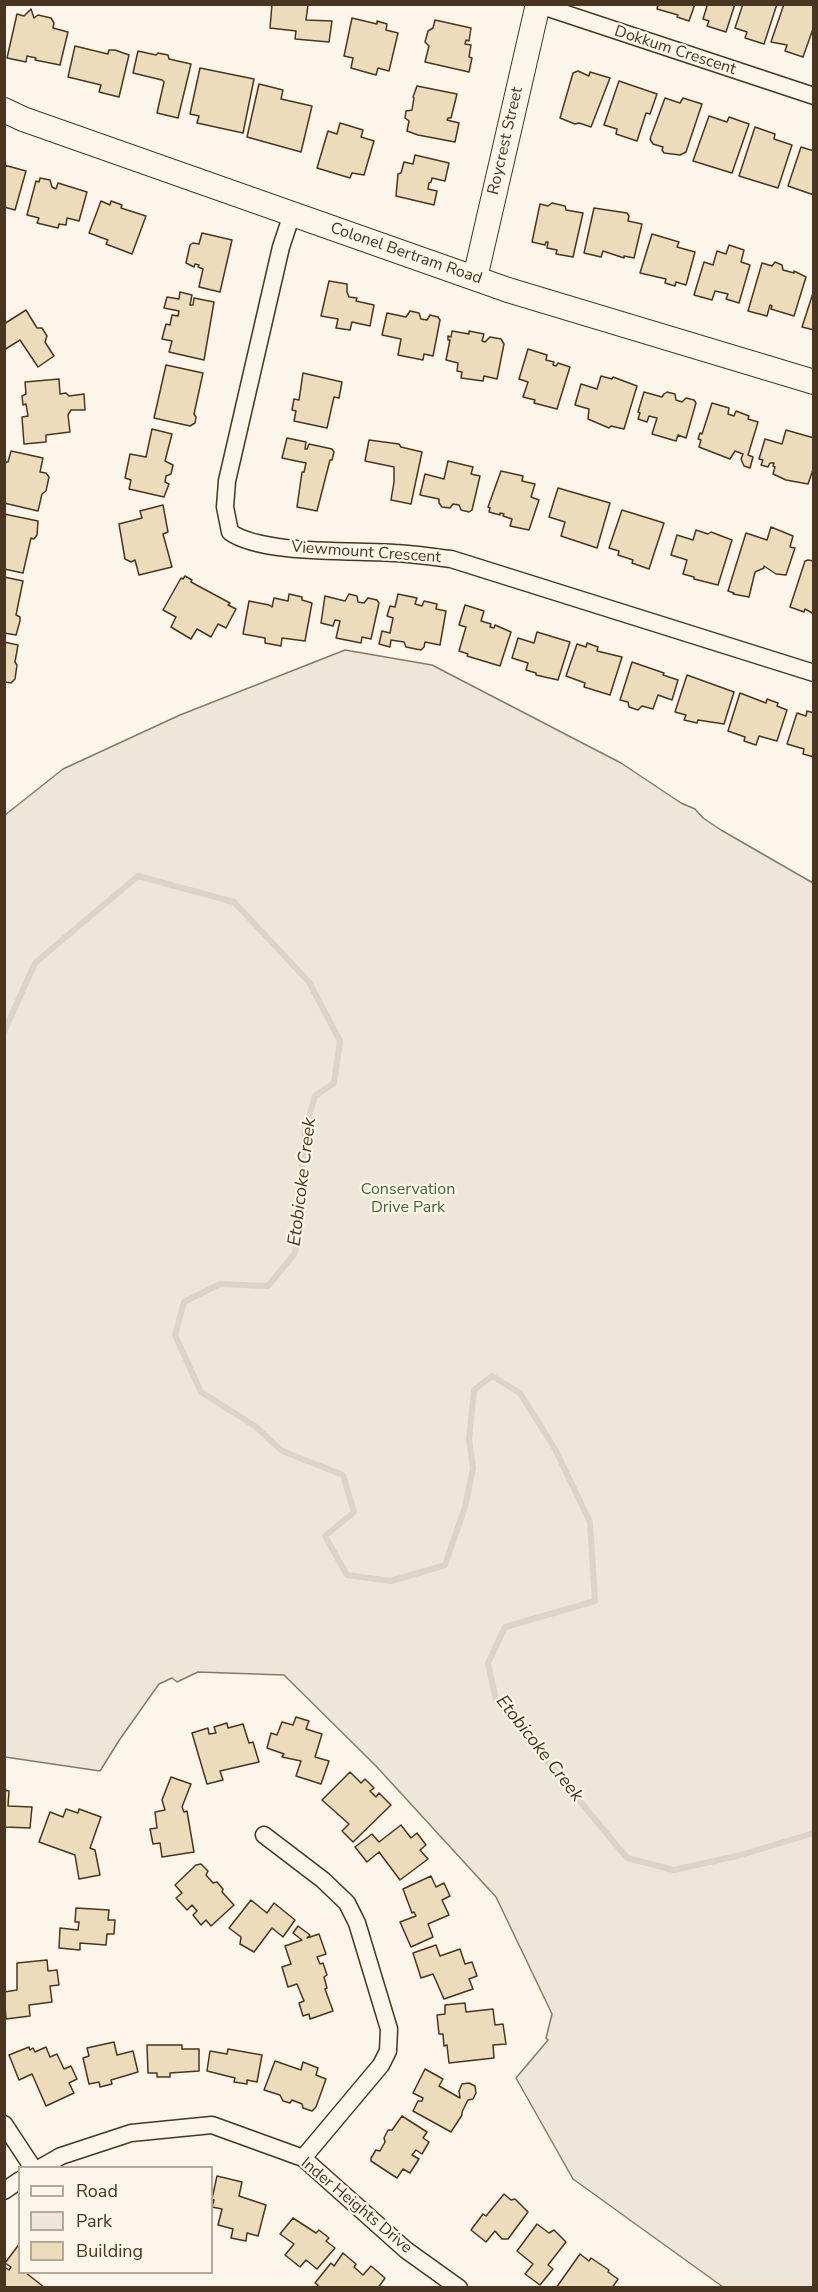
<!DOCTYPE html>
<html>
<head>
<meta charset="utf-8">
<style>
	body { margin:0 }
	#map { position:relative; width:818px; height:2292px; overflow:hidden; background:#fbf6e9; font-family:"Nunito Sans",sans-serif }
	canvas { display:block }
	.frame { position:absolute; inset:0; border:6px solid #4a3520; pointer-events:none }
	.legend { position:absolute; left:18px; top:2166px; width:195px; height:108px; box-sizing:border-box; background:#fbf6e9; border:2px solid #b4a999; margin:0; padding:8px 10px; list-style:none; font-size:18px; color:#4a3520 }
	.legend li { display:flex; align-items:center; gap:12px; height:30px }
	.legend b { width:30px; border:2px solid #b4a999 }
</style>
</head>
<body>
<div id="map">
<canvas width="818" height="2292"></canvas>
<div class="frame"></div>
<ul class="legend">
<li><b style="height:8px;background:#fbf6e9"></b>Road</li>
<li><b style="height:16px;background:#ede6d9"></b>Park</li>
<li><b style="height:16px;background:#ecdcbc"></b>Building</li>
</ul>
</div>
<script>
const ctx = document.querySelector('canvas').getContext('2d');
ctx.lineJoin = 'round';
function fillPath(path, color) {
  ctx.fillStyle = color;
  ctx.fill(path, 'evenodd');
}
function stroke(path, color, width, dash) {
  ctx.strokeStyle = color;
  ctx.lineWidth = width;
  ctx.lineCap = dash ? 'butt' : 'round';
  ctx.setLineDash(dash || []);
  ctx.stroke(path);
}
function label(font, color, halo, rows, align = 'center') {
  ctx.font = font + ' "Nunito Sans",sans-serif';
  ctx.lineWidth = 4.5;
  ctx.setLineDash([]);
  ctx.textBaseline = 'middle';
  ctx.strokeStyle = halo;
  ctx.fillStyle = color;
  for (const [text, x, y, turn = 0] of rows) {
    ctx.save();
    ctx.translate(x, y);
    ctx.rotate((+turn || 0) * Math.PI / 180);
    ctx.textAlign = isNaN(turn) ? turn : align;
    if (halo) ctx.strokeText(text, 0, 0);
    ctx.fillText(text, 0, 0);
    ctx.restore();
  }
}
const green = new Path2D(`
	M345,650L432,665L621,763L681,803L695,809L703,818L721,830L813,883V2287H723L573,2179L516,2078L548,2040L546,2038L552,2014L496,1897L376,1766L284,1675L198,1672L177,1682L172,1678L159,1684L120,1739L100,1771L5,1757V815L63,769L180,715Z`);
fillPath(green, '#ede6d9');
stroke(green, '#887966', 1.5);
stroke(new Path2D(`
	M4,1032L35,963L138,876L234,902L309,982L340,1041L334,1083L315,1096L305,1130L295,1253L268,1286L220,1284L184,1302L175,1335L201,1392L255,1426L282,1451L343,1475L354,1512L325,1536L347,1575L391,1581L445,1565L465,1507L473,1468L469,1439L474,1390L492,1376L520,1393L555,1449L590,1522L595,1601L505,1627L488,1663L496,1700L627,1858L674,1870L737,1856L814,1833`), '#dcd4c6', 6);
const building = new Path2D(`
	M272,4L308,5L306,20L332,21L329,42L295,39L296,31L270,28Z
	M658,4H695L689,21L677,17L678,15L657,9Z
	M703,4H735L726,32L707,26L709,21L703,19L707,6Z
	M743,4H777L764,44L745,38L747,32L735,28Z
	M784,4H814V26L803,57L785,51L787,45L771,42Z
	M31,9L34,18L38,15L51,18L54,23L53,28L68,32L60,65L35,60L36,58L27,56L26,62L7,58L17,14L24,16Z
	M352,18L377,24V21L387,24L386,30L398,33L389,71L378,68L376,75L351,68L353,58L344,56Z
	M435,20L471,28L469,41L466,40L465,44L471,45L469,57L472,58L469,72L425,62L429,46L425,42L428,31L433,28Z
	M75,46L108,54L109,50H115L129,55L119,97L99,92L101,85L68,77Z
	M138,51L156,55L158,53L168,55L169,59L191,64L178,118L157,113L164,82L162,80L133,73Z
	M200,68L254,79L243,133L197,123L199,116L190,114Z
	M578,71L589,76L590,72L610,78L591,127L579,123L575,124L560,118L573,73Z
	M619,81L657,94L650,114L646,113L637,141L616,134L617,129L604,125Z
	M259,84L283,90L281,99L312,106L301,152L247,137Z
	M417,86L457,94L451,118H448L447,120L459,123L455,142L418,135L407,131L409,121L405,118L406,111L412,110L414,98L413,97Z
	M665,98L680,103L683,98L702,104L686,152L680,155L664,153L662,150L663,147L653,144L650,139Z
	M709,116L727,122L729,117L749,124L732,173L693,161Z
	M340,123L363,130L361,137L374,141L364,175L352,173L350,178L317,168L328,131L337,134Z
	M755,127L775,134L774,139L792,145L778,188L739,176Z
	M801,147L814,151V195L788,186Z
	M415,155L449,163L445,181L432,178L431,182L429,183L428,189L437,191L434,205L396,196L398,174L401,173L404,162L413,164Z
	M4,165L26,171L15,210L4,207Z
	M40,178L50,180L52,187L56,189L58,183L87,192L79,221L67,218L66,225L59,224L58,228L37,223L39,218L27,215L36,181L39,182Z
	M101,201L110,205L111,201L122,205L121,208L146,216L132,254L106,244L108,240L89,233Z
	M552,203L565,206L566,210L583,213L573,257L556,254L557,250L547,248L548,242H546L545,245L532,242L540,204L548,206Z
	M594,208L627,213L629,216L628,221L642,224L634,258L624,256V258L603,251L601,257L584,253Z
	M202,233L232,240L220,292L199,287L203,269L198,267L199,265L195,264L194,267L186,263L190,245L193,243L199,244Z
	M652,234L679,242L677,247L695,252L686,285L676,282L675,286L665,283L666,279L640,273Z
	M729,245L744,250L741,262L750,265L739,303L726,299L728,294L715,291L712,300L694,295L704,262L713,265L717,251L726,254Z
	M775,262L782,265L783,270L794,273V271L806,277L794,316L771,309L772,306L770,305L767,316L748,311L762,263L772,266Z
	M329,281L347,284V292L349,297L357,298L356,301L374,305L370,326L352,322L350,330L336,328L338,319L321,316Z
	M814,290V330L802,327Z
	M180,292L192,295L190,305H193L194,298L214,302L204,360L169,352L172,341L162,339L166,324L170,325L172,315L178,316L179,311L164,308L167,297L179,299Z
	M26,310L37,328H42L47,336L45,342L54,356L38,367L20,340L4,350V324Z
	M410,311L419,313L421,319L427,320L430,315L438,317L440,320L433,356L424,354L423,360L398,355L401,339L382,335L387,313L406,317Z
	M452,331L469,334V331L484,334L482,341L485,342L490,337L501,339L504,344L497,379L484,376L483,381L461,378L462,372L457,371L458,363L446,360L450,340H448V336L451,337Z
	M528,349L547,355L546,360L554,362L553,365L556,366L558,363L570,367L557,409L534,403L535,400L523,397L528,382L519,379Z
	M166,365L203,373L194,414L196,417L195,423L190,426L154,418Z
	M303,373L342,382L339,398L334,397L327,428L294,421L296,411L292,410L294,399L299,400Z
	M601,376L612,379L613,377L637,386L624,429L611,426L609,428L588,419L589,409L575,405L581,384L597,389Z
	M59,379L60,394L66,393L69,396L84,394L85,410H71L68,415L70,432L46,435V442L24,444L22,417L28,416L26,404L23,405L22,396L26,394L25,382Z
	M644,392L662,397L664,394L667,392L675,394L676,400L682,402L686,398L694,400L696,403L686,438L678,435L676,441L652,434L657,418L649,416L647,422L638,419L640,413L638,412Z
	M712,403L729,408L728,414L734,416L736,411L749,416L748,419L758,422L748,455L753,457L750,468L744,466L741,459L743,454L735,451L730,459L699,447L701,440L698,439L700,433L702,434Z
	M152,429L172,434L165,461L173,465L171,474L166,476L165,482L169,484L164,497L129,489L131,480L125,478L130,454L146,457Z
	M786,430L814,438V467L808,484L786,480L773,474L775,467L773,466L774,463H770L768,467L761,465L763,460L759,459L765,439L782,444Z
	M287,438L306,442L305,449H307L309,444L332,449L334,452L332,460H330L317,511L297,507L302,472H304L306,463L282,458Z
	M369,440L399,444L401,447L422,452L411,504L391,500L394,482V467L365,461Z
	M11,451L43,458L40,472L46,473L49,477L46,491L42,494L38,511L4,503V467L6,462H8Z
	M448,461L473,467L471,474L480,476L472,510L469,512L461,510L459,505L453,504L450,508L442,507L439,503V499L420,495L425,474L444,479Z
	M501,471L523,476L522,481L535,484L531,497L539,500L529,530L510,526L512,519L503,516L504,514L500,513V515L489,512L490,508L488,507Z
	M558,488L610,503L597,548L561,536L565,522L549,517Z
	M163,505L168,532L163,534L172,567L139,575L135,560L131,562L125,559L119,524L142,518L140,511Z
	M622,510L664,523L649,569L632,563L633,560L618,555L619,551L609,548Z
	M4,514L38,521L37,535L34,539L31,538L23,573L4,569Z
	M771,527L793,536L790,547L795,548L786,575L776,574L764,566V568L755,572L749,597L733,594L734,593L728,591L746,533L767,540Z
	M696,530L708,534L711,532L732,540L718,585L694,579V577L683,574L687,560L671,555L677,535L693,540Z
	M808,560L814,561V614L805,609L804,612L790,607L805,561Z
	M185,576L192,580L191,582L230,603L228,605L236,609L226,628L218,624L211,637L197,629L191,639L171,627L176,617L163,610L181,578L183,579Z
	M4,577L23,581L16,615L20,617V621L16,635L4,633Z
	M289,594L302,597V600L312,603L305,641L282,638L281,646L265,643V638L243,634L249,601L269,605L272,607L274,598L288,601Z
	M349,594L357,596L358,602L364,603L368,598L377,600L379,603L371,639L362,637L361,643L336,638L340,621L335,620L333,626L321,623L325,596L345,601Z
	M398,594L417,598L415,604L422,606L424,601L437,604L436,609L446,611L440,645L425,642L424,647L421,650L406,647L404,642L391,640L390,647L379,644L382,631L390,633L393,618L387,616L390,606L395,607Z
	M465,605L484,611L481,621L491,624L490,627L494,628L495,625L511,632L500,666L467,656L468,654L459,651L466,627L459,625Z
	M537,632L570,642L558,680L536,675V673L526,670L528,663L512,658L518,638L534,643Z
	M4,642L18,645L15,662L17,665L15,679L11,683L5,682L4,686Z
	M587,643L598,647L597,651L622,657L610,695L584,687L585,683L566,676L577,644L586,647Z
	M632,662L664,673L663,675L678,680L672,700L658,695L653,709L642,706L638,710L629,707L628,702L620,700Z
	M687,675L734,692L724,724L698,720L697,723L684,720L686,715L675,712Z
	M740,693L766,703L767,699L778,703L777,706L787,710L777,741L759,736L756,745L744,741L745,737L728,731Z
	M807,711L814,713V757L803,754L804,749L787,744L797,713L806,716Z
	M296,1717L309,1721L306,1729L322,1734L315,1757L329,1761L321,1784L296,1776L301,1761L282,1757L284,1754L267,1748L271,1733L277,1735L282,1722L293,1725Z
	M227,1723L228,1728L243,1724L249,1743L253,1742L259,1762L220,1771L223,1780L207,1784L192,1733L208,1728L209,1734L216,1733L214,1727Z
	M350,1772L361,1783L365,1779L374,1788L370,1791L376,1797L379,1793L391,1805L353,1842L342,1831L349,1824L322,1800Z
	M171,1777L191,1784L182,1807L184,1812L187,1811L194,1852L162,1857L160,1843L153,1844L150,1829L157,1828L155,1812L165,1810L162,1800Z
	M4,1790L9,1791L8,1806L32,1807L30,1828L5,1827Z
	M66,1809L78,1813L79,1809L101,1817L90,1848L95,1850L100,1875L79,1879L75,1855L39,1842L50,1812L63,1817Z
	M401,1825L411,1838L417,1833L426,1845L420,1850L428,1859L400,1880L379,1852L367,1862L355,1847L372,1834L379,1842Z
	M201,1864L208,1871L206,1875L213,1883L217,1882L223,1889L222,1892L234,1905L211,1926L206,1920L201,1925L193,1915L197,1911L192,1905L187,1910L176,1898L182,1893L175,1885L196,1865Z
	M431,1876L436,1887L444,1883L450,1896L442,1900L449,1915L428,1924L433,1937L411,1947L400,1922L416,1916L414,1912L412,1913L403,1889Z
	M251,1900L267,1913L274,1903L295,1920L283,1937L272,1928L254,1952L240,1944L241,1937L229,1928Z
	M76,1908L109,1910L108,1920H115L114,1934H107L106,1945L80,1943V1950L59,1948L60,1928L78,1930L79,1922H75Z
	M298,1926L310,1935L307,1938L319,1934L326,1954L317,1957L320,1964L323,1963L327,1975L324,1977L327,1988L325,1989L333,2011L310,2019L309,2014L303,2016L299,2003L304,2001L297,1984L288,1987L282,1967L291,1964L285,1946L302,1940L293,1933Z
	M436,1945L440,1956L460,1949L465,1964L472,1962L477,1976L469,1979L473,1989L444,1999L433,1974L421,1978L413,1953Z
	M47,1960L48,1971L57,1970L59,1985L50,1986L52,2002L29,2005L30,2016L6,2019L4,1992L17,1990V1963Z
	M465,2003L466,2012L493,2009L495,2025L503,2024L506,2044L493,2045L494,2058L449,2063L447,2045L444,2046L443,2034H439L437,2015L445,2014V2005Z
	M114,2042L117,2055L133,2051L138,2072L111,2080L112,2084L100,2087L99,2082L89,2084L83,2058L89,2056L87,2048Z
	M147,2045H182V2049H199V2071L170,2073V2077H157V2073H148Z
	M29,2047L30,2050L33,2048L35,2052L46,2047L50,2057L57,2054L64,2069L71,2066L77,2079L69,2083L74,2093L46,2106L32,2074L19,2080L9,2055Z
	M228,2049L262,2055L257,2082L247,2080V2084L234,2082L235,2078L207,2071L210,2051L227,2054Z
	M275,2061L301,2070L303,2062L318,2068L316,2075L326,2079L316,2107L312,2111L303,2108L302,2104L292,2100L290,2103L283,2101L280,2095L264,2090Z
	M425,2069L443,2079L439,2086L460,2098L459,2091L462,2084L469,2083L475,2086L476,2093L473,2099L468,2100L462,2112V2115L451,2132L413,2111L418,2101H422L423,2098L413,2093Z
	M402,2116L427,2132L423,2138L429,2142L422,2154L416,2150L412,2155L419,2159L410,2173L403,2169L397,2178L371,2161V2158L376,2150L380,2151L385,2142L384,2138L388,2130H392Z
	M217,2176L242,2182L239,2196L266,2205L258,2236L247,2233L246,2241L231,2238L233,2229L218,2225L222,2209L212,2207L214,2200L212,2199Z
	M504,2194L511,2200L515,2199L528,2212L508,2239H502L495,2231L486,2242L471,2230L483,2214L486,2216Z
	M293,2218L316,2233L319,2230L329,2238L326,2241L335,2248L317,2269L306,2260L300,2267L285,2255L294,2244L280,2234Z
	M537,2224L549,2233L554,2230L566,2242L548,2265L553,2269L540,2285L525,2274L533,2264L517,2251Z
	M20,2243V2272H25L45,2288H4V2270L6,2268L9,2270L11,2267L5,2263Z
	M343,2253L356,2264L354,2267L363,2275L371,2266L385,2278L378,2288H317L318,2285L315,2283L331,2263L334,2266Z
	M580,2254L589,2261L591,2258L609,2270L608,2272L618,2279L612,2288H556Z`);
fillPath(building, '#ecdcbc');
stroke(building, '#4a3520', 1.5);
const street = new Path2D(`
	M536,4L814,96
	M292,214L281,247L227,481L225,507L230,532C262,555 355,550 395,553C414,554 432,557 451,559L814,673
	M264,1835L323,1880L347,1903L357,1923L389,2029L388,2051L381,2065L303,2158
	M4,2124L33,2168
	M40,2168L61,2156L131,2133L212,2125L303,2158L406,2250L459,2288
	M4,2191L20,2180`);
const secondary = new Path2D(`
	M4,110L23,119L508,290L814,382
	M475,278L538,4`);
stroke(street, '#4a3520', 19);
stroke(secondary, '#4a3520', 26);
stroke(street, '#fbf6e9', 16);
stroke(secondary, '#fbf6e9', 24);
label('16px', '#4a3520', '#fbf6e9', [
	["Dokkum Crescent",675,51,18],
	["Roycrest Street",506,141,-77],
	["Colonel Bertram Road",406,254,19],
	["Viewmount Crescent",366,553,4],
	["Inder Heights Drive",356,2206,40]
]);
label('16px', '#436837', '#fbf6e9', [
	["Conservation",408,1190],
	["Drive Park",408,1208]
]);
label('italic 18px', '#4a3520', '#fbf6e9', [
	["Etobicoke Creek",303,1182,-83],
	["Etobicoke Creek",539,1749,52]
]);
</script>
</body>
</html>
